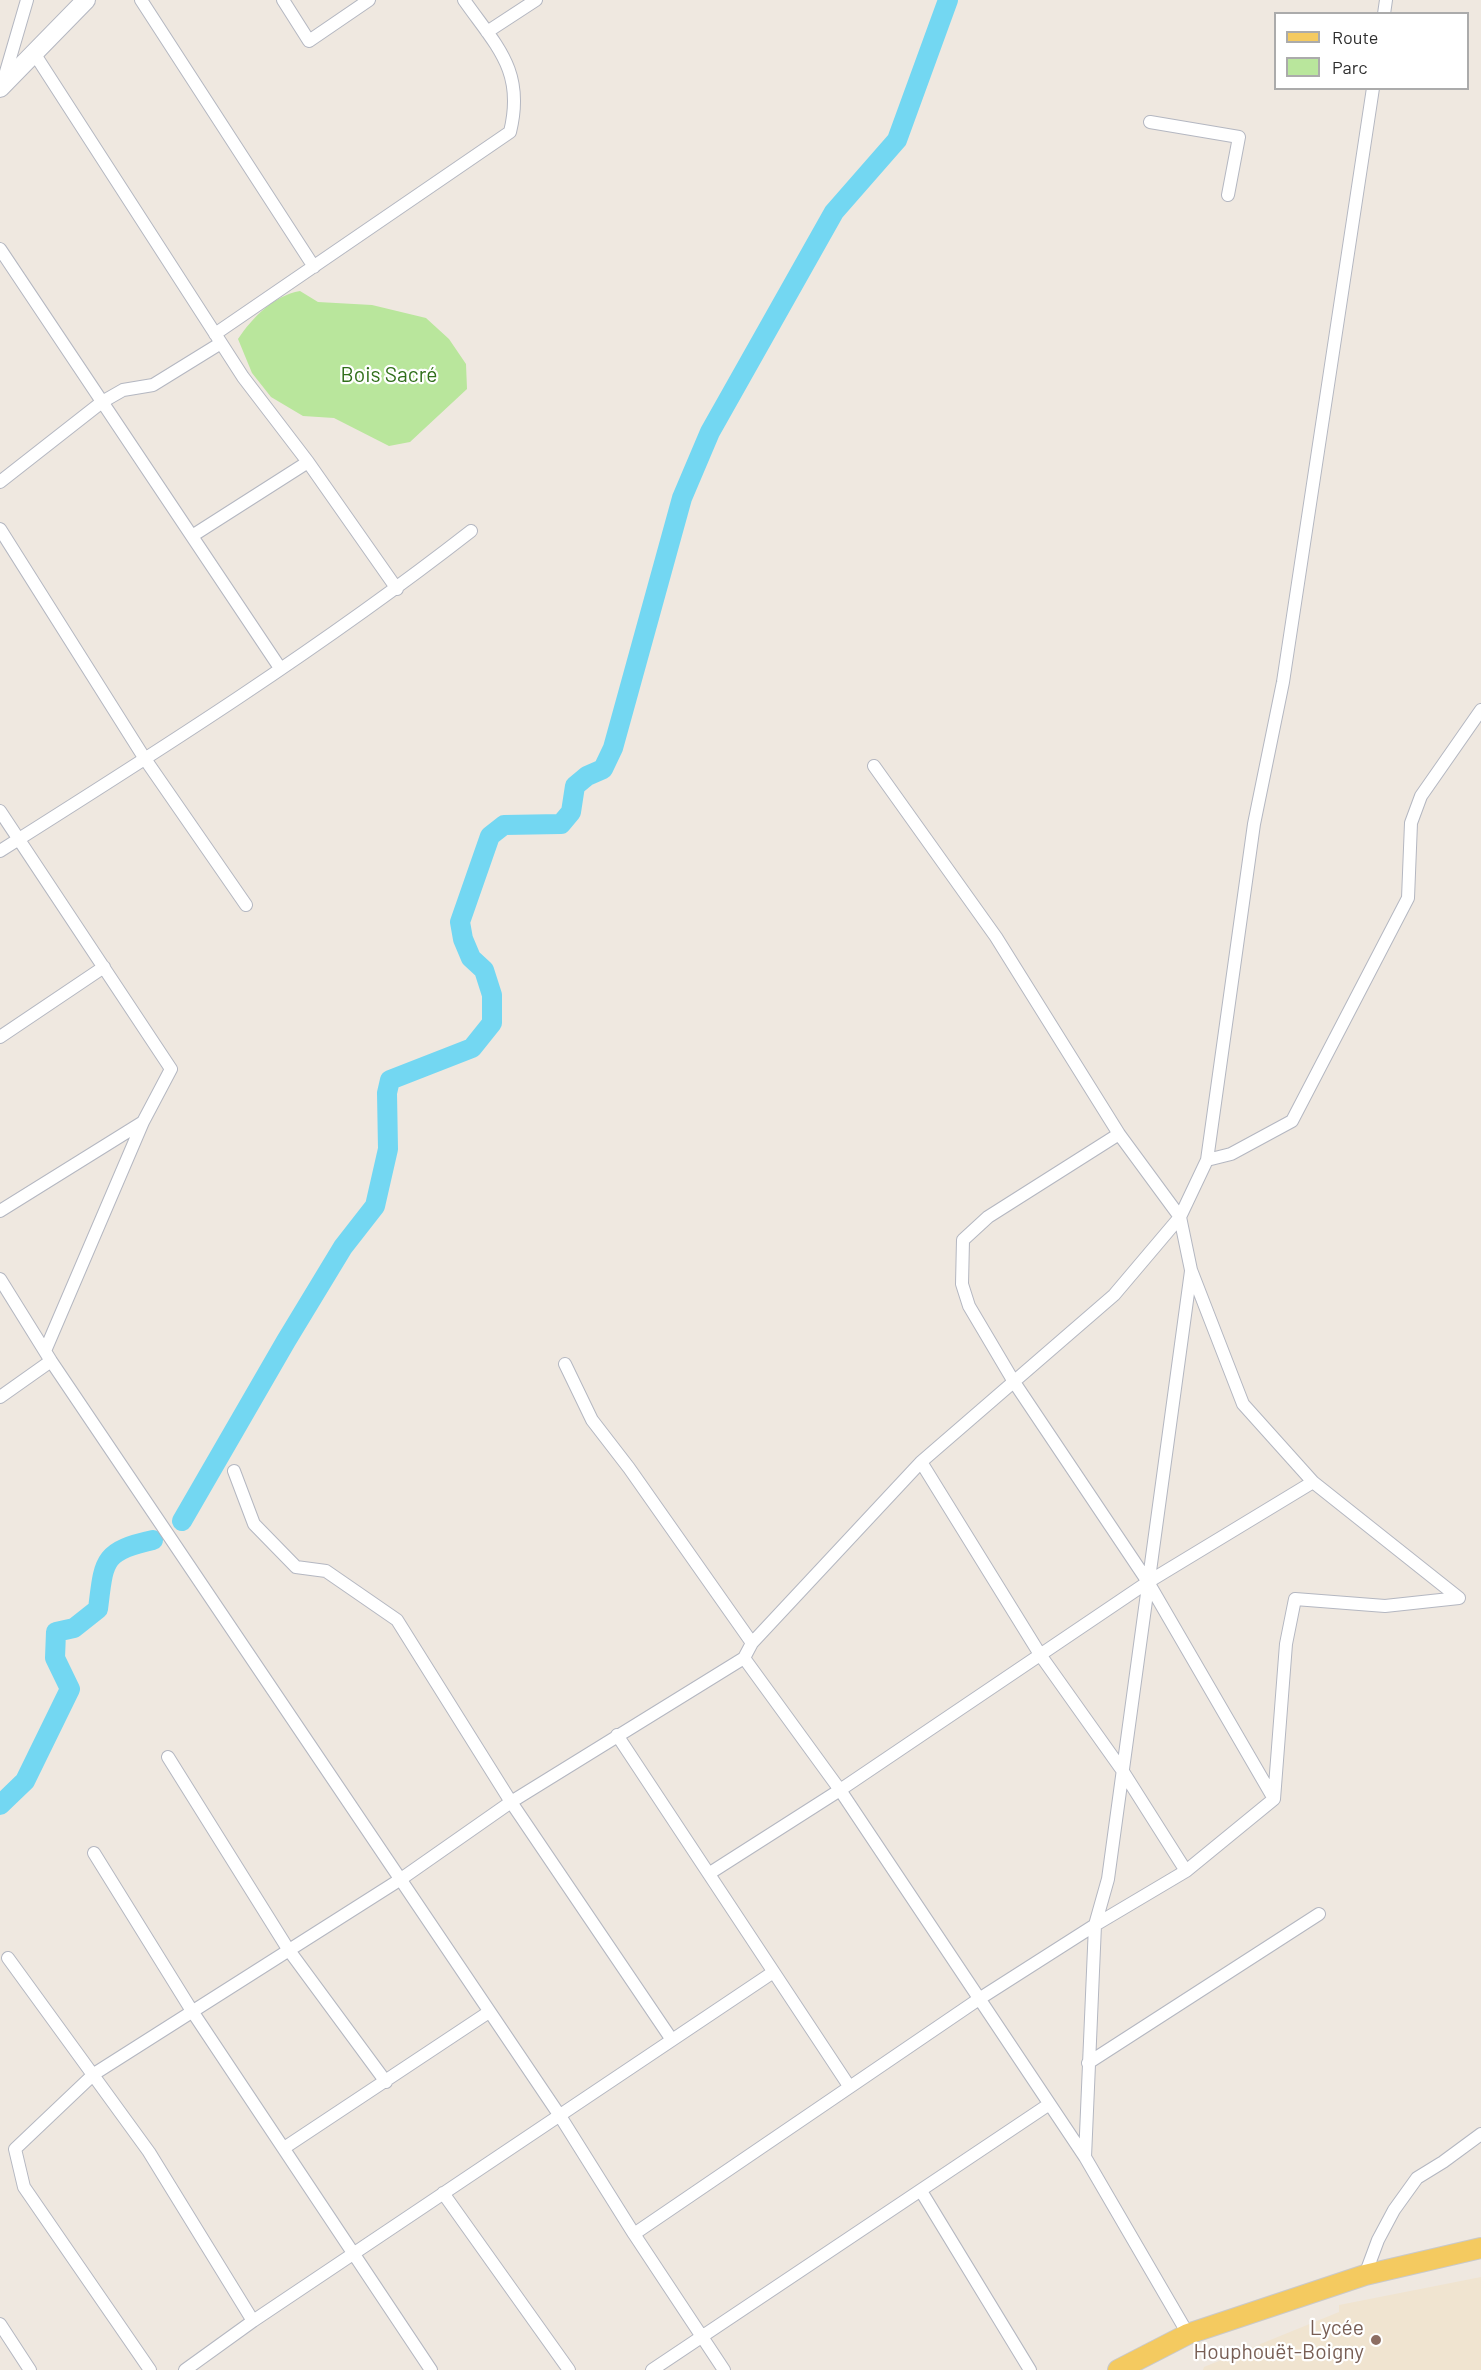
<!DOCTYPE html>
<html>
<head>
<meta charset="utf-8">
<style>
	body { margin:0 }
	#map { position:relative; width:1481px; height:2370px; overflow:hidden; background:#efe8e0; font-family:Barlow,sans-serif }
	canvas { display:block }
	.legend { position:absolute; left:1274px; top:12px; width:195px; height:78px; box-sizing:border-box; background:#fff; border:2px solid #ababab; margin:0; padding:8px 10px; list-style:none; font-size:18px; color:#2e2e2e }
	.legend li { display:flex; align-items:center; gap:12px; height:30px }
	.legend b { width:30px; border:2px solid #ababab }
</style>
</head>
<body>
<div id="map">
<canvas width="1481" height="2370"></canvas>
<ul class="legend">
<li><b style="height:8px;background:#f4ca60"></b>Route</li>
<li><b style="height:16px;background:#b9e69c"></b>Parc</li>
</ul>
</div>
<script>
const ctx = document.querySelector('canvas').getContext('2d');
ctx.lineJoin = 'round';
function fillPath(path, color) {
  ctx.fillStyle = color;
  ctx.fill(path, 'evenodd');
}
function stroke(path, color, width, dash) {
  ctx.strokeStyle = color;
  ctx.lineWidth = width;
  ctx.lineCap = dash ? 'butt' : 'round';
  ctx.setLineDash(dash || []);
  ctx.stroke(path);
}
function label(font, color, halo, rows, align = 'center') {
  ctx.font = font + ' Barlow,sans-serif';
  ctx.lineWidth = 4.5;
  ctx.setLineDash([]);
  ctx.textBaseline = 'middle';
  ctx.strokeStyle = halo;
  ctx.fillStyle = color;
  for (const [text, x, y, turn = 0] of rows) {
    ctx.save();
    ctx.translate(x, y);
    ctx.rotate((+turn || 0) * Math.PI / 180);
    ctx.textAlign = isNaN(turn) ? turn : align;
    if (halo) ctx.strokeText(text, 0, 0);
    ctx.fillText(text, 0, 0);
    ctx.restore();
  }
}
fillPath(new Path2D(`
	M1481,2277V2370H1203L1204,2367L1339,2312V2305Z`), '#f0e4d0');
fillPath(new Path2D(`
	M300,291L318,302L372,305L426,318L449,339L466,364L467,389L410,442L389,446L334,418L303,416L271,397L252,373L238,339C253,317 273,296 300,291Z`), '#b9e69c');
stroke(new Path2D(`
	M182,1521L286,1341L343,1247L375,1206L388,1149L387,1093L390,1080L472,1048L492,1023V995L484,970L471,958L463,939L460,922L490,836L504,825L561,824L571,812L575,786L587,776L603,769L613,748L682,498L710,432L834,212L897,140L948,0
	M0,1805L25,1781L70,1689L55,1658L56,1632L74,1628L98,1609C104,1561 102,1551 153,1540`), '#73d7f2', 20);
const street = new Path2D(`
	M141,0L314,267
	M283,0L309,41L369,0
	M1384,14L1386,0
	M487,32L536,0
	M34,53L243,377L308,462L397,589
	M3,82L27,0
	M1150,122L1239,137L1228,195
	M0,249L280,668
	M215,334L510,132C525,71 497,47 464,0
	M0,482L102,402L123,390L153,385L221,343
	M0,529L145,759L246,905
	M192,536L308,462
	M874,766L996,937L1119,1134L1180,1217L1191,1270L1243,1404L1313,1482L1459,1598
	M0,811L171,1069L143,1122L45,1351
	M0,851C160,750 321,648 471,531
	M0,1037L104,967
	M1119,1134L988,1217L963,1240L962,1284L969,1306L1014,1382L1148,1582L1274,1799
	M1207,1160L1231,1154L1292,1121L1408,898L1411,823L1421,796L1481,710
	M0,1211L143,1122
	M0,1279L51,1361L560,2116L634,2234L724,2370
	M565,1364L592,1420L629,1468L752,1643
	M0,1397L51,1361
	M921,1462L1041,1656L1122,1770L1186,1871
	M234,1471L254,1524L296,1567L326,1571L397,1620L511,1802L672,2040
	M744,1658L840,1790L1085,2157L1188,2334
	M617,1735L849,2086
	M168,1757L288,1949L386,2082
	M94,1853L192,2011L431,2370
	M710,1873L840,1790L1148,1582L1313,1482
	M8,1958L149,2152L253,2321
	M1088,2063L1319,1914
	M284,2148L489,2012
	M1085,2157L1095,1925L1108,1879L1191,1271
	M921,2191L1030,2370
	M443,2193L569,2370
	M634,2234L979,1999L1095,1925L1186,1871L1274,1799L1286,1644L1295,1599L1385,1606L1459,1598
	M1365,2275L1378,2240L1394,2210L1417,2178L1443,2162L1481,2134
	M0,2324L30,2370
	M150,2370L24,2187L15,2149L94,2074L401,1879L511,1802L744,1658L752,1643L921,1462L1114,1295L1180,1217L1207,1160L1254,824L1283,682L1373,88
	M185,2370L253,2321L772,1973
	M652,2370L1048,2105`);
const secondary = new Path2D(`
	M0,88L86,0`);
const primary = new Path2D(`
	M1118,2370L1188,2334L1365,2275L1481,2248`);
stroke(street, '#b4b7c1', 14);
stroke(secondary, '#b4b7c1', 20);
stroke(primary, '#c9c9c9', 22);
stroke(street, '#fff', 12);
stroke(secondary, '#fff', 18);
stroke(primary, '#f4ca60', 20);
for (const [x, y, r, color] of [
	[1376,2340,6,"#8d6e63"]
]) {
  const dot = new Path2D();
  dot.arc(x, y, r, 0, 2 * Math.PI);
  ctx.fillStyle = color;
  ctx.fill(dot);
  stroke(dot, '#fff', 2);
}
label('21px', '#306f1a', '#fff', [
	["Bois Sacré",389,375]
]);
label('21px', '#785e54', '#fff', [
	["Lycée",1364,2328],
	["Houphouët-Boigny",1364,2352]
], 'right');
</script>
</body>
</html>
